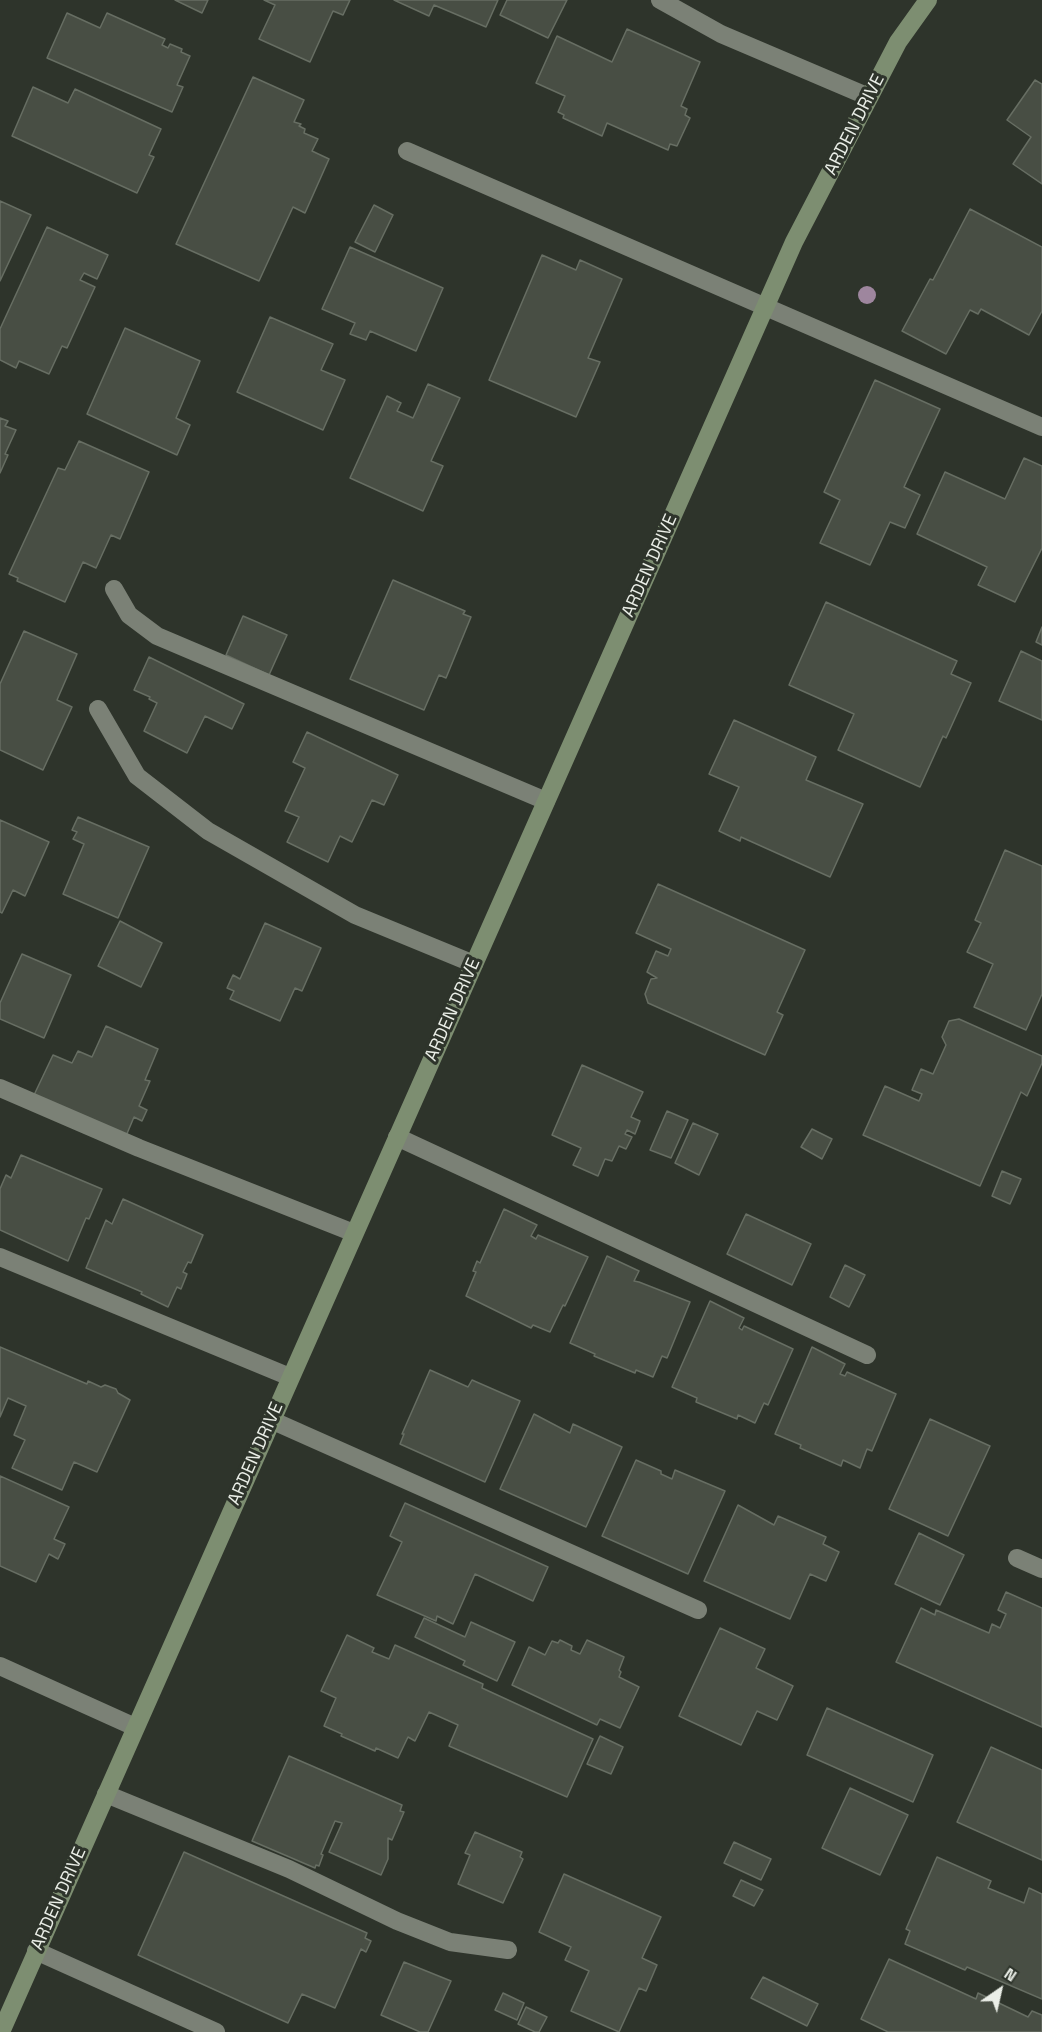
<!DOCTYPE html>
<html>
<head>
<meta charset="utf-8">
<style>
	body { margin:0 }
	#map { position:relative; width:1042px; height:2032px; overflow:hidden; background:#2e342b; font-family:"Space Grotesk",sans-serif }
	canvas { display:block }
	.north { position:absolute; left:970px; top:1960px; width:60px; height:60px; -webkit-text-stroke:4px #2e342b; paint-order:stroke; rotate:34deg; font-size:16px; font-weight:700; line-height:24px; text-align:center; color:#eaeee7 }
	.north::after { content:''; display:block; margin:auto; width:21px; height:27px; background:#eaeee7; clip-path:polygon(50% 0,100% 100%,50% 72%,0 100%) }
</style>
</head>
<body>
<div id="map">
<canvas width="1042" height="2032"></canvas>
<div class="north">N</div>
</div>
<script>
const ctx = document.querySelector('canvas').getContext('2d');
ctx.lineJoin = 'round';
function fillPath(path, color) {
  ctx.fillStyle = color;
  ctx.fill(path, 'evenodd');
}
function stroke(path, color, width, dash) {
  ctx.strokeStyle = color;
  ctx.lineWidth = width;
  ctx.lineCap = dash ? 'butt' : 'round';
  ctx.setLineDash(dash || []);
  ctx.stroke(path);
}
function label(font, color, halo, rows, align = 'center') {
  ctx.font = font + ' "Space Grotesk",sans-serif';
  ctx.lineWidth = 6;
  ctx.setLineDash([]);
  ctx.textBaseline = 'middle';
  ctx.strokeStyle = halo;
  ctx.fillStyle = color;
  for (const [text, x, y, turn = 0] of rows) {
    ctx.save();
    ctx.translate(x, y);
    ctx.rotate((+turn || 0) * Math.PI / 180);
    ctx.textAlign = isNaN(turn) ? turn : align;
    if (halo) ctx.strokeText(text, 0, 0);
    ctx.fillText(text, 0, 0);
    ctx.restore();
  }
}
const building = new Path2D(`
	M175,0H208L202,13Z
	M264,0H350L343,15L333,11L310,62L259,39L275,5Z
	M394,0H498L486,27L434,5L429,16Z
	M507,0H567L548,38L500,15Z
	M67,13L100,28L107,13L165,39L162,45L168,48L170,44L182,49L181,52L190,56L177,85L183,87L172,112L47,58Z
	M627,29L700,62L681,106L687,109L685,115L690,118L677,146L670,144L668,150L607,123L602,136L563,118L564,115L558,112L565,96L536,83L557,36L612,62Z
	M253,77L304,100L294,122L301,124L299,126L305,129L304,133L318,139L312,151L329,159L305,213L293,207L259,281L176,244Z
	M1035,80L1042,84V184L1013,164L1031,137L1007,120Z
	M33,87L68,103L75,89L161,129L149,155L154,157L137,193L12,136Z
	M0,201L31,215L0,281Z
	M374,205L393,215L375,252L355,242Z
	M970,209L1042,247V311L1029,335L981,309L978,314L970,310L946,354L902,331L930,279L933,280Z
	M47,227L108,255L97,279L84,273L80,280L95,287L67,348L62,346L49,374L19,361L16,368L0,360V329Z
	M350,247L443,288L416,351L370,331L366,340L350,334L355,323L322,309Z
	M542,255L576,270L580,260L622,279L588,358L600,362L576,417L489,380Z
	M270,317L333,344L321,370L345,380L323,430L237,392Z
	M125,328L200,361L176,418L190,425L177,455L87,414Z
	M875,380L940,409L904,487L920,495L905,528L890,522L870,565L820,543L840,500L824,492Z
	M428,384L460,398L431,461L443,466L423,511L350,478L387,396L401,403L397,411L413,418Z
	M0,418L8,421L5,426L16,430L5,454L8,455L0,473Z
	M79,441L149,472L120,539L111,535L96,568L83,562L65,602L17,581L18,578L9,574L58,468L65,470Z
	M1024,458L1042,466V548L1015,602L978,585L987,567L917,534L945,472L1005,499Z
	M393,580L465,611L463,614L471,617L446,678L439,675L424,710L350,679Z
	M826,602L957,661L951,674L971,683L946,738L943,736L920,787L838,750L854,714L789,685Z
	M243,616L287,635L269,675L226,655Z
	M1042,627V645L1036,642Z
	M24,631L77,654L57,700L72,707L43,770L0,750V684Z
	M1021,651L1042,661V720L999,701Z
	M149,657L244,704L232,729L205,716L187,753L144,731L157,703L149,699L150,697L134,690Z
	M734,720L816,757L806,780L863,804L830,877L741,837L740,841L719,831L739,787L709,774Z
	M307,732L398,775L384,805L372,800L352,842L340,836L328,862L287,842L299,817L285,811L305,768L293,762Z
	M78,817L149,847L118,918L63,894L84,844L73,839L77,832L72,830Z
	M0,820L49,842L25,896L13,890L2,913L0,912Z
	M1005,850L1042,866V994L1026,1030L974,1007L993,964L967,952L981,923L975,920Z
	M658,884L805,950L777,1012L783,1015L765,1055L648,1003L645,994L651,979L657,978L647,972L656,951L668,956L671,949L636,933Z
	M120,921L162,943L141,987L98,966Z
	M265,923L321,948L302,991L295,988L280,1021L230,999L234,991L227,988L233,975L240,979Z
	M22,954L71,975L44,1038L0,1019V1003Z
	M959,1019L1042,1056V1063L1027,1096L1021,1092L980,1186L863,1135L885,1086L919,1101L922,1094L912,1090L921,1069L933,1074L946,1045L942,1037L949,1021Z
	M106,1026L158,1049L145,1080L150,1081L139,1106L147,1110L142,1121L134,1117L126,1136L34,1095L53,1055L72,1063L78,1051L92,1057Z
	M582,1065L643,1092L631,1117L640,1121L635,1134L627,1130L625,1134L632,1137L626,1149L619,1146L612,1161L605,1159L598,1176L573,1165L581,1148L552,1135Z
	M667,1111L688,1120L671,1158L650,1150Z
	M693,1123L718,1134L699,1175L675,1163Z
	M812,1129L832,1139L822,1159L801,1147Z
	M21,1155L102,1189L89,1219L86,1218L68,1261L0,1230V1189L6,1175L11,1178Z
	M1002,1171L1021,1179L1010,1204L992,1196Z
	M123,1199L203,1235L191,1263L188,1262L183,1272L187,1274L181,1289L177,1287L168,1307L141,1294L142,1292L86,1268L106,1220L112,1224Z
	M504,1209L537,1225L531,1236L536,1239L538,1235L588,1257L565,1306L563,1305L550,1332L533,1325L531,1328L466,1296L476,1272L473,1271L477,1261L480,1263Z
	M746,1214L811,1244L792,1285L727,1254Z
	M607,1256L639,1271L634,1281L639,1282L690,1302L667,1358L662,1356L653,1377L636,1370L635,1373L594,1356L595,1354L570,1343Z
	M845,1265L865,1275L849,1307L830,1297Z
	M710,1301L744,1318L739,1328L742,1330L744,1326L793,1349L768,1405L764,1403L755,1423L738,1415L737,1419L696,1402L697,1398L672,1387Z
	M0,1347L87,1384L88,1381L101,1387L105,1385L116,1389L118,1393L130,1400L97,1472L74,1462L62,1490L12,1468L25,1440L14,1435L26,1406L8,1398L0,1417Z
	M812,1347L845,1364L840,1374L845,1376L847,1372L896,1394L872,1451L867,1449L860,1468L843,1460L841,1466L800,1448L801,1445L775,1434Z
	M430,1370L468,1387L472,1380L520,1401L485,1482L400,1444L404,1434H402Z
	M534,1414L570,1433L573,1424L622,1447L586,1527L500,1489Z
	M930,1419L990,1446L948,1536L889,1509Z
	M636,1460L661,1471V1474L672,1479L675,1470L725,1491L688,1574L602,1536Z
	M0,1476L69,1507L54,1539L65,1544L58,1559L49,1554L36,1582L0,1566Z
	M405,1503L548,1567L533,1601L475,1574L453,1624L437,1616L436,1621L377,1595L402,1542L390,1536Z
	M738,1505L774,1525L778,1516L826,1537L823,1544L839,1552L826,1581L810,1574L790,1619L704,1581Z
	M919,1533L964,1555L940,1605L895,1584Z
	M1006,1592L1042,1608V1727L896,1662L921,1608L935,1615L936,1610L989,1633L992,1624L1000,1628L1006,1614L998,1610Z
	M424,1618L465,1637L471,1622L515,1642L497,1681L463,1665L465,1661L415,1637Z
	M720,1628L765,1649L756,1668L793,1686L777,1720L757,1711L741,1745L679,1716Z
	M347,1635L374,1648L372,1652L389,1659L395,1645L483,1684L482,1688L593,1739L567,1797L449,1746L458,1725L429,1712L415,1741L408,1737L398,1758L376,1748L375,1751L341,1736L342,1734L324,1726L336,1698L321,1691Z
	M560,1640L572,1646L571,1650L580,1654L587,1640L624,1657L619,1670L621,1672L619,1677L639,1687L620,1728L600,1719L597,1725L512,1685L529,1647L545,1655L552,1641L558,1643Z
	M827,1708L933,1755L913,1802L807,1755Z
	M600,1736L623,1747L611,1774L587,1764Z
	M991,1747L1042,1770V1860L957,1822Z
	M289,1756L402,1805L400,1811L404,1812L392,1840L388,1838V1859L381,1875L329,1852L342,1823L335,1821L321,1854L323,1855L319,1866L316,1865L315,1868L252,1841Z
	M850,1788L908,1815L880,1875L822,1848Z
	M475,1832L522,1852L520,1857L523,1859L503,1903L458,1884L470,1855L465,1853Z
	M734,1842L771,1859L761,1880L724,1863Z
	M184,1852L367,1933L365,1938L371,1941L366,1952L361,1949L335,2008L302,1994L288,2023L138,1955Z
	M937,1857L991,1881L988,1888L1024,1903L1029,1888L1042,1894V1999L967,1967L965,1970L905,1944L910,1931L906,1929Z
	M564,1874L661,1917L642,1958L657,1965L646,1991L639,1988L619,2032L571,2011L589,1971L565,1960L571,1947L539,1932Z
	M741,1880L763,1890L754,1906L733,1896Z
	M889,1959L976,1999L978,1993L1028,2017L1032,2011L1042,2015V2032H888L861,2019Z
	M404,1962L451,1981L428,2032H420L381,2015Z
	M763,1977L818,2004L807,2026L751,1998Z
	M503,1993L524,2003L517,2020L495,2010Z
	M526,2007L547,2017L539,2032H535L518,2024Z`);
fillPath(building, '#484e44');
stroke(building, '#676e63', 1.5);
stroke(new Path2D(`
	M660,0L721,34L869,97
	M407,151L1042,427
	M114,589L129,615L157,636L546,801
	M98,709L137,776L208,831L355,915L474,964
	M0,1088L139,1148L354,1233
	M397,1137L867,1355
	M0,1257L290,1377
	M271,1420L698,1610
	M1017,1558L1042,1569
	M0,1666L135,1727
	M106,1794L289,1869L397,1921L450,1942L508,1950
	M36,1951L216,2032`), '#7b8176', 18);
stroke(new Path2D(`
	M1,2032L794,242L898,42L928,0`), '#7d8e71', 18);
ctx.fillStyle = '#9e869e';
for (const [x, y] of [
	[867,295]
]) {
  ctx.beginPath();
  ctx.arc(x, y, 9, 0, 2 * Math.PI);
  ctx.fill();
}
label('18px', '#eaeee7', '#2e342b', [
	["ARDEN DRIVE",855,125,-63],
	["ARDEN DRIVE",650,566,-66],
	["ARDEN DRIVE",453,1010,-66],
	["ARDEN DRIVE",256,1454,-66],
	["ARDEN DRIVE",59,1899,-66]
]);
</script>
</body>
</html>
